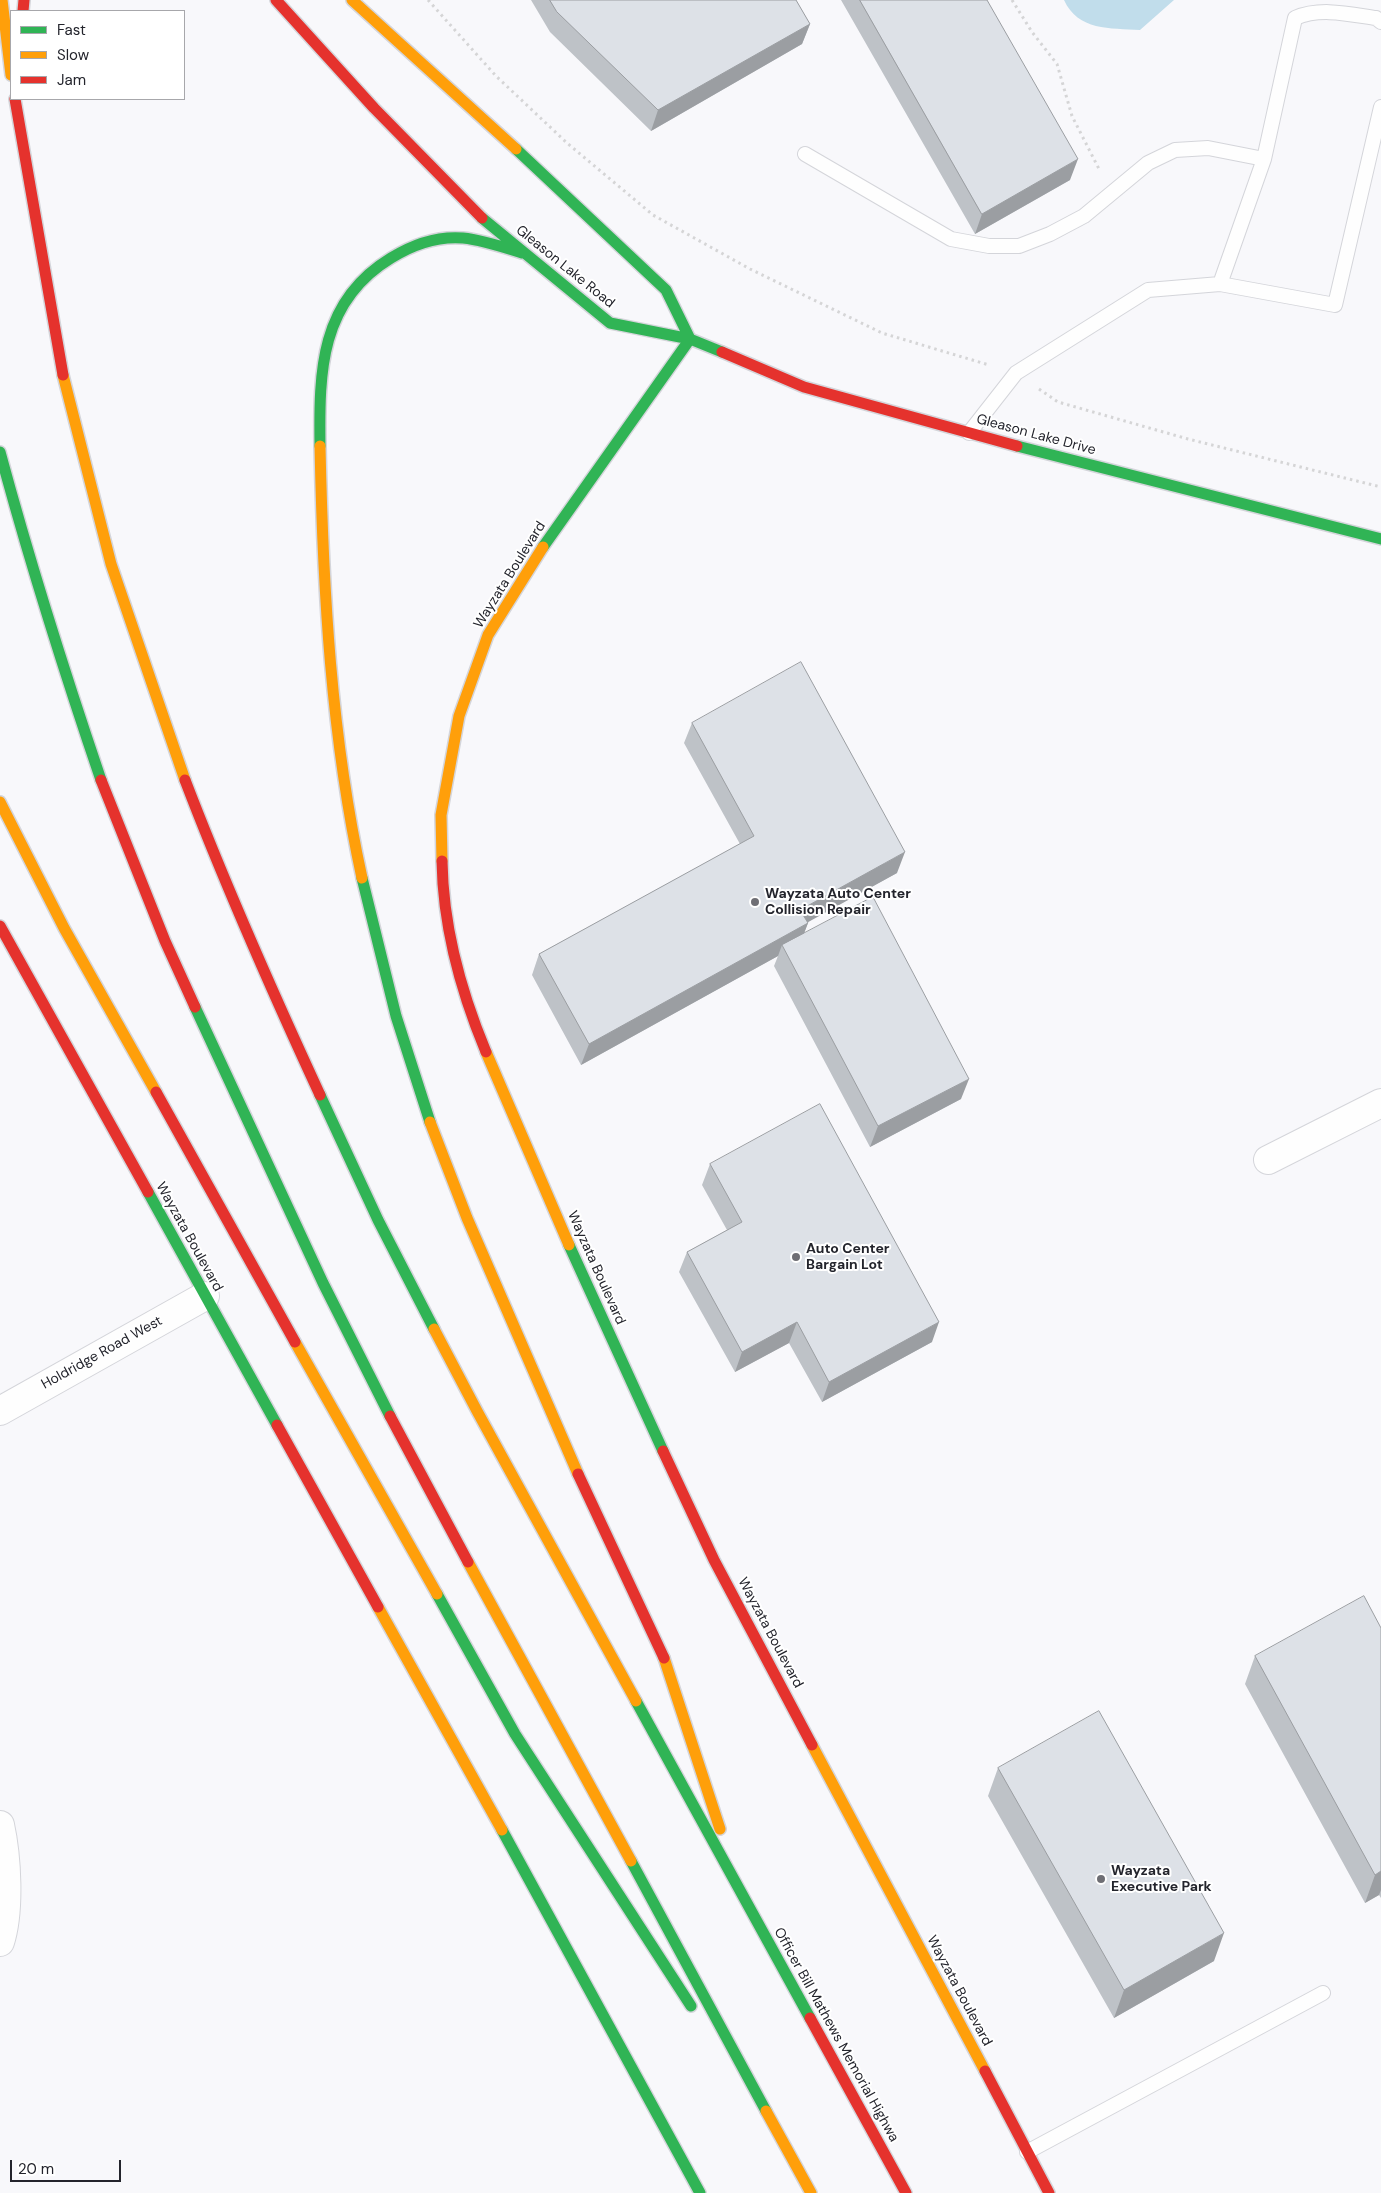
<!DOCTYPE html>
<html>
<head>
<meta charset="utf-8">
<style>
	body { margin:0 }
	#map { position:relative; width:1381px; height:2193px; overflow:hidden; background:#f8f8fb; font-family:"DM Sans",sans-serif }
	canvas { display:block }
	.legend { position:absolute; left:10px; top:10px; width:175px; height:90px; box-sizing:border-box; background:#fff; border:1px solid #a7a7ab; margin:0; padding:6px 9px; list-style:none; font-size:15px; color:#23242c }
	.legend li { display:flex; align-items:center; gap:10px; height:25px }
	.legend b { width:25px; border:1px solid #a7a7ab }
	.scale { position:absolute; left:10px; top:2160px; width:111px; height:22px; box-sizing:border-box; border:2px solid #23242c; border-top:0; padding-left:6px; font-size:15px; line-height:18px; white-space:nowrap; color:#23242c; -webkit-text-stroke:4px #fff; paint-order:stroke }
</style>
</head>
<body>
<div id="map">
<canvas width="1381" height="2193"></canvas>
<ul class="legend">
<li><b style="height:6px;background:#30b455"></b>Fast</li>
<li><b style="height:6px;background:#ff9f0a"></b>Slow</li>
<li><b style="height:6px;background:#e5322d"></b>Jam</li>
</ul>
<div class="scale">20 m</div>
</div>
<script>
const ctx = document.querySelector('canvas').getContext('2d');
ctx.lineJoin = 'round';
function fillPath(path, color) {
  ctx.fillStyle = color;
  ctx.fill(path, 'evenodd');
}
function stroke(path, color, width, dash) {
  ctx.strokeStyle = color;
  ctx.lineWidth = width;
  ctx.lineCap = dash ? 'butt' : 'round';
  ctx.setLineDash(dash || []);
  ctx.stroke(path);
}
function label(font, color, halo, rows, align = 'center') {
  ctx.font = font + ' "DM Sans",sans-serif';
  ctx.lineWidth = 4;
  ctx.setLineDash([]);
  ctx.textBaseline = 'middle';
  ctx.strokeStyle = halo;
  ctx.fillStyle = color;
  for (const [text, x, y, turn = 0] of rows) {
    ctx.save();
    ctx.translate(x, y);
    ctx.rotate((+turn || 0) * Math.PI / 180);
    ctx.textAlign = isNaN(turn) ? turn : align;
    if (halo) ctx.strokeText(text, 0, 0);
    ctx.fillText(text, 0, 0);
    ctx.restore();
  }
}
fillPath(new Path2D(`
	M1064,0H1174L1140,30C1110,28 1078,31 1064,0Z`), '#c1ddeb');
const lane = new Path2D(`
	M805,154L951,239L989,246H1019L1050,234L1084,216L1148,163L1175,150L1208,148L1264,159
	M1220,284L1264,159L1295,18C1320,7 1349,14 1376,18L1381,22
	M969,433L1016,373L1148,290L1220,284L1335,305L1381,107
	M1027,2152L1323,1993`);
const street = new Path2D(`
	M1268,1160L1381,1103
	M0,1411L205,1296
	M0,1825C7,1857 10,1911 0,1942`);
const fast = new Path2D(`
	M516,149L666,290L690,339
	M482,218L610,323L690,339L722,352
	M320,446C319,371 320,301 391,258C412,245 438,236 463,238C483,240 503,247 522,253
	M1017,446L1381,539
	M0,452C30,563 64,671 101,780
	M543,547L690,339
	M362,878L396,1016L430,1122
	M195,1007L323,1283L390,1416
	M320,1095L378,1220L434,1329
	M148,1192L277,1425
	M569,1245L663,1451
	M437,1594L515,1734L691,2006
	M636,1701L810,2018
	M502,1830L700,2193
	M631,1861L766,2111`);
const slow = new Path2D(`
	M2,0L11,75
	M352,0L516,149
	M63,375L111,564L185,780
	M320,446C323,591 331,736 362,878
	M0,802L64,928L156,1092
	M442,861L441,815L459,716L488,635L543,547
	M486,1052L569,1245
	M430,1122L467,1218L578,1474
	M434,1329L477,1411L636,1701
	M295,1342L437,1594
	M468,1562L631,1861
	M378,1607L502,1830
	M664,1658L720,1829
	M812,1745L985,2071
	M766,2111L811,2193`);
const jam = new Path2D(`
	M276,0L374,108L482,218
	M23,11L24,0
	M15,99L63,375
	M722,352L804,387L1017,446
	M101,780L165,941L195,1007
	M185,780C226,887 272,991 320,1095
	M442,861C443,926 461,992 486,1052
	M0,926L148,1192
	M156,1092L295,1342
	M390,1416L468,1562
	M277,1425L378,1607
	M663,1451L714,1560L812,1745
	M578,1474L664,1658
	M810,2018L906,2193
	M985,2071L1049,2193`);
stroke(lane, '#d4d5da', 16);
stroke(street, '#d4d5da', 30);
stroke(fast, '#d4d5da', 14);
stroke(slow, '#d4d5da', 14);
stroke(jam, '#d4d5da', 14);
stroke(new Path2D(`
	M428,0L496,76L567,143L653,215L750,269L882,333L989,365
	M1012,0L1032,32L1057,64L1072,116L1099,169
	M1039,389L1058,402L1188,439L1381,487`), '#d5d5d6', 3, [2.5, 4]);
stroke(lane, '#fefefe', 14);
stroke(street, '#fefefe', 28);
stroke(fast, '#30b455', 11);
stroke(slow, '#ff9f0a', 11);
stroke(jam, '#e5322d', 11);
fillPath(new Path2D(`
	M531,0H796L810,24L802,44L651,131L550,32Z
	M841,0H987L1070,180L975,234Z
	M692,723L897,873L807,922L808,923L804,933L961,1099L870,1147L774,966L778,956L581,1065L532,975L539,954L740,844L684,743Z
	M710,1164L932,1342L822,1402L789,1343L735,1372L679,1272L687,1252L727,1230L702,1185Z
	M1381,1628V1898L1379,1895L1365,1903L1245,1684L1255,1656Z
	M998,1768L1214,1961L1114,2018L988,1796Z`), '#bec2c7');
fillPath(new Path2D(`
	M810,24L802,44L651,131L658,110Z
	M1078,159L1070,180L975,234L982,214Z
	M905,852L897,873L792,931L800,910Z
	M808,923L800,944L782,945L778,956L581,1065L589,1044Z
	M969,1079L961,1099L870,1147L878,1126Z
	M797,1322L789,1343L735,1372L742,1352Z
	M939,1322L932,1342L822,1402L829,1382Z
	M1381,1871V1890L1379,1895L1365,1903L1375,1875Z
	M1224,1933L1214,1961L1114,2018L1124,1990Z`), '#9b9ea2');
const building = new Path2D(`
	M550,0H796L810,24L658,110L557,12Z
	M860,0H987L1078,159L982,214Z
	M801,662L905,852L800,910L808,923L589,1044L539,954L754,836L692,723Z
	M873,897L969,1079L878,1126L782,945Z
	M820,1104L939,1322L829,1382L797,1322L742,1352L687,1252L742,1222L710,1164Z
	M1364,1596L1381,1628V1871L1375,1875L1255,1656Z
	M1099,1711L1224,1933L1124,1990L998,1768Z`);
fillPath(building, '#dde1e7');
stroke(building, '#9b9ea2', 1);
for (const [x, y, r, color] of [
	[755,902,5,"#6e6e74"],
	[796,1257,5,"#6e6e74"],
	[1101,1879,5,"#6e6e74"]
]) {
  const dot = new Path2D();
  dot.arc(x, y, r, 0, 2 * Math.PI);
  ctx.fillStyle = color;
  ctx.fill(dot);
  stroke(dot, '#fff', 2);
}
label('14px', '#23242c', '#fff', [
	["Gleason Lake Road",565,267,39],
	["Gleason Lake Drive",1036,435,15],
	["Wayzata Boulevard",510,575,-58],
	["Wayzata Boulevard",189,1237,61],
	["Wayzata Boulevard",596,1268,66],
	["Holdridge Road West",102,1353,-29],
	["Wayzata Boulevard",770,1633,62],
	["Wayzata Boulevard",959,1991,62],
	["Officer Bill Mathews Memorial Highwa",836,2035,61]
]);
label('bold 14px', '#23242c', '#fff', [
	["Wayzata Auto Center",765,894],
	["Collision Repair",765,910],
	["Auto Center",806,1249],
	["Bargain Lot",806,1265],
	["Wayzata",1111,1871],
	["Executive Park",1111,1887]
], 'left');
</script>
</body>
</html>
